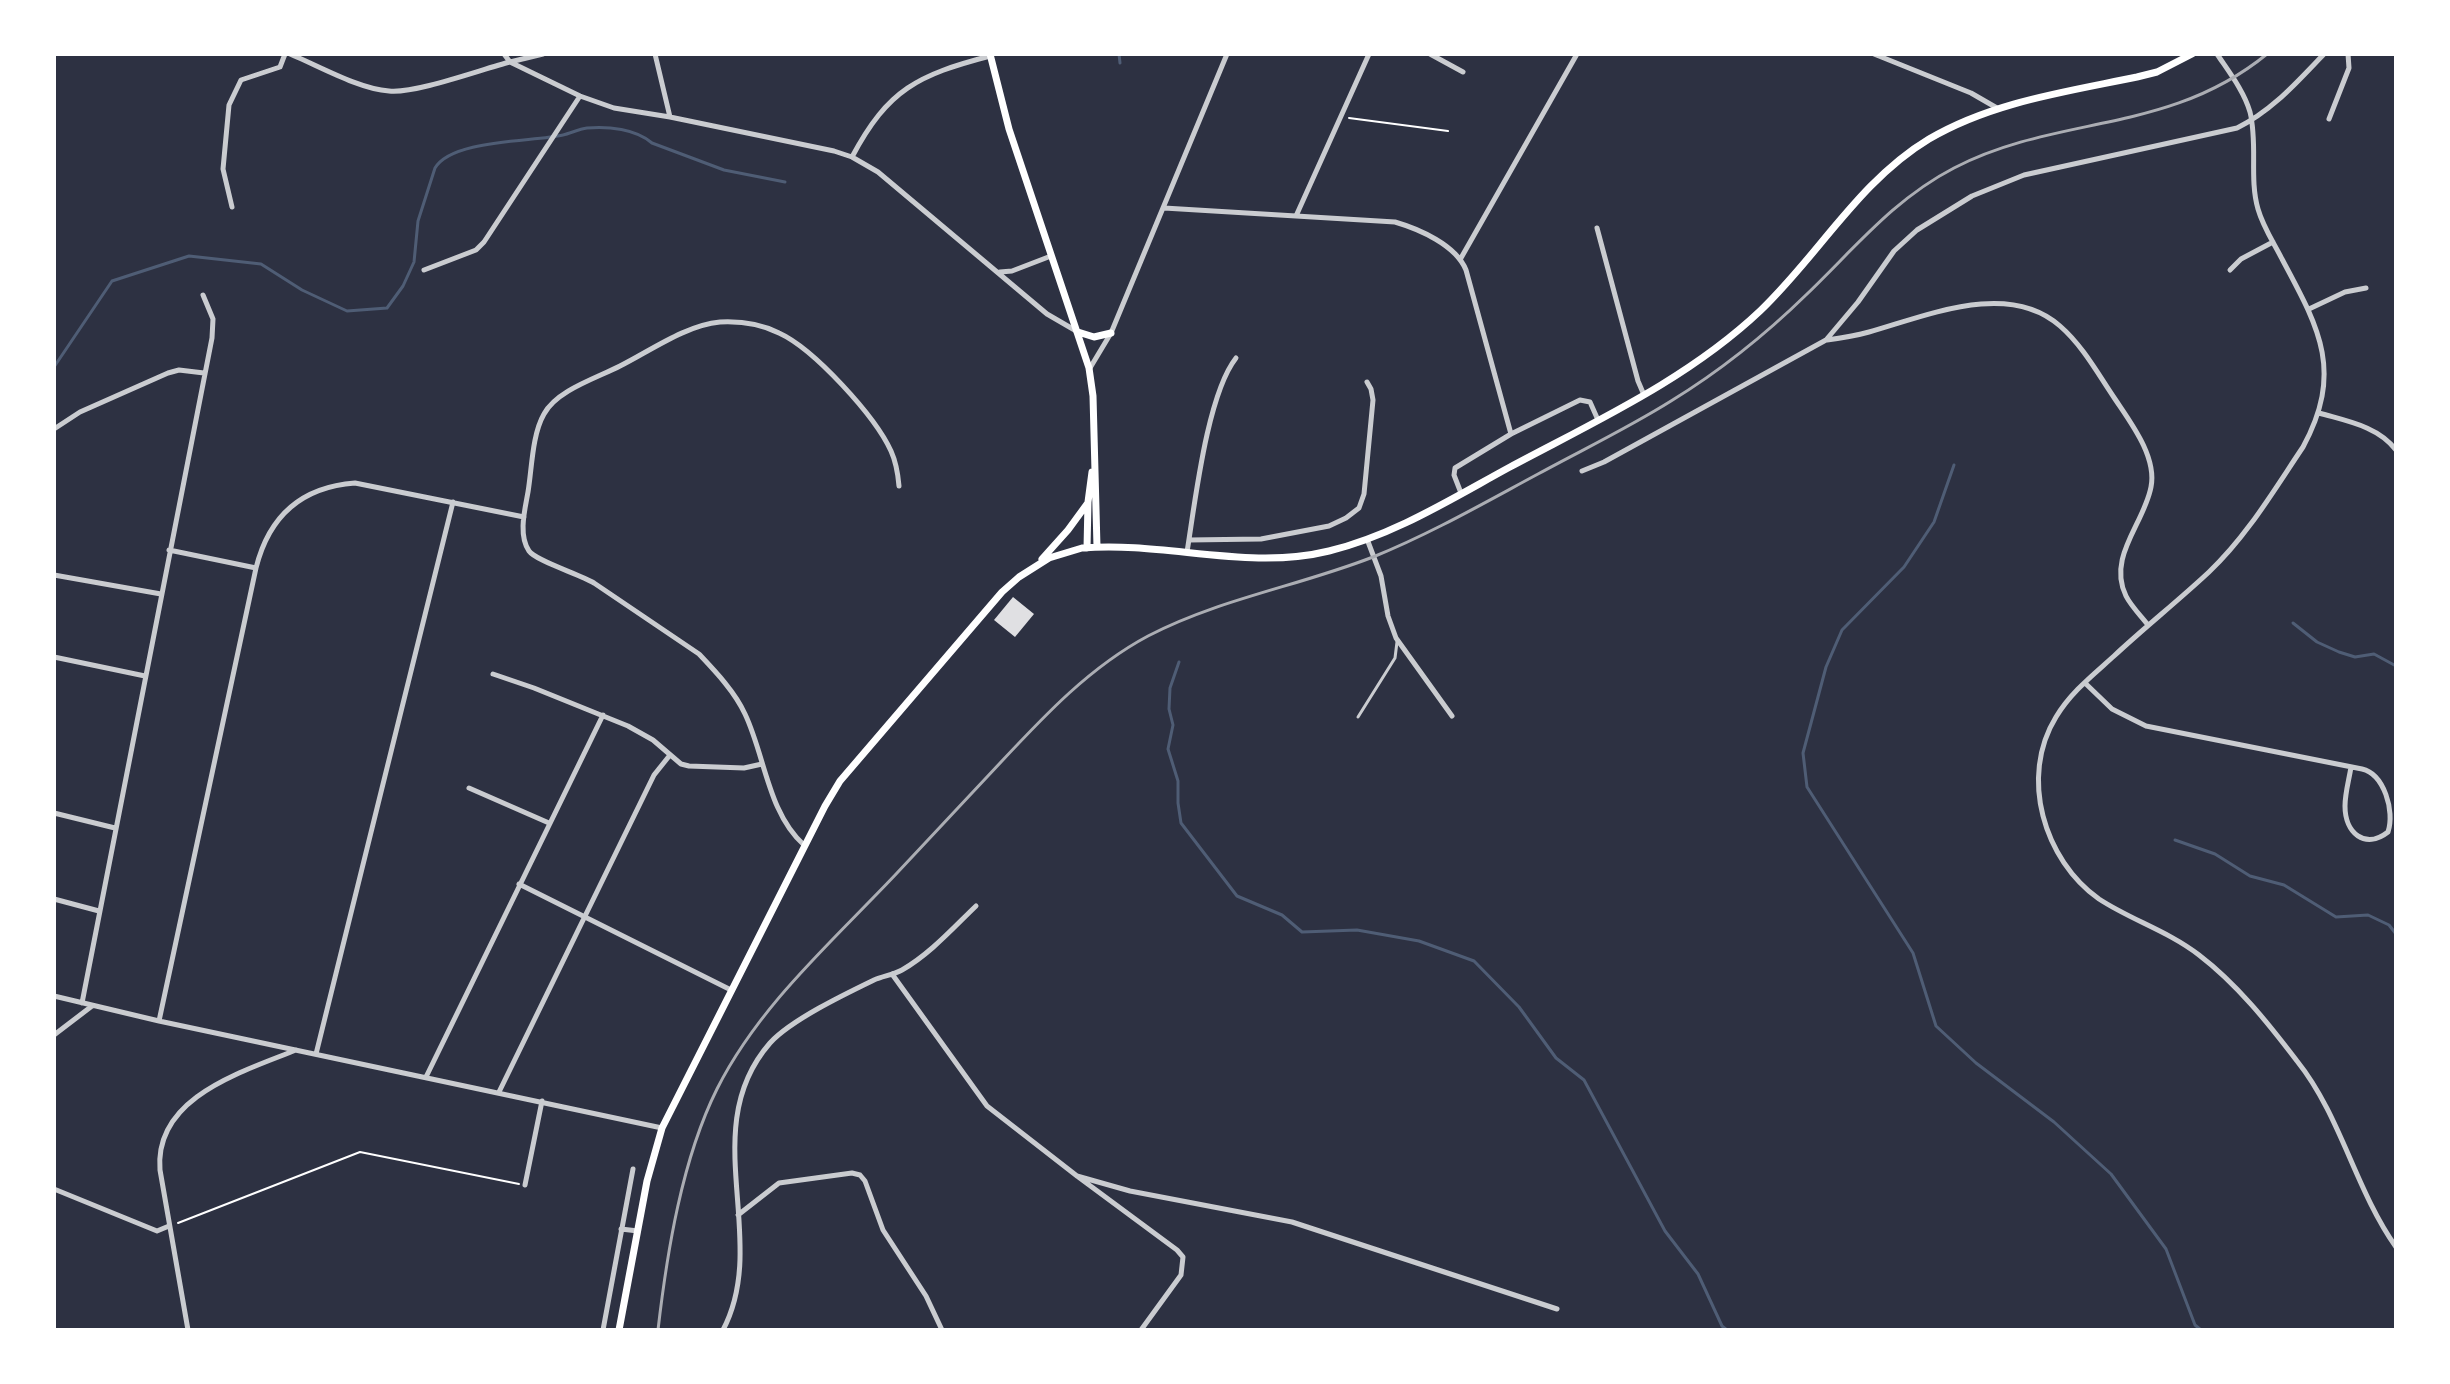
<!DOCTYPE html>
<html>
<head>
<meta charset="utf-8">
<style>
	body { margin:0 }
	#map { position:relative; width:2450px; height:1384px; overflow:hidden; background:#2d3142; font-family:"Fira Sans",sans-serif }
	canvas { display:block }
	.frame { position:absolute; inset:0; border:56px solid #fff; pointer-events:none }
</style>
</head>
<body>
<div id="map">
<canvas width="2450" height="1384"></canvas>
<div class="frame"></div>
</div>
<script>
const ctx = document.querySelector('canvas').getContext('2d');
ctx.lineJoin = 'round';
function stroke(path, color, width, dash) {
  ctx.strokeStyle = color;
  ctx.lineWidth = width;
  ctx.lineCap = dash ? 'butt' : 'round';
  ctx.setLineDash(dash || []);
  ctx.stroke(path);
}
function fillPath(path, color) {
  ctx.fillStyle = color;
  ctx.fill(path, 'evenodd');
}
stroke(new Path2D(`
	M1119,54L1120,63
	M54,367L112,281L189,256L261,264L302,290L347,311L387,308L403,286L414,262L418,221L435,168C452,139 533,142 563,135C571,133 579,129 587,128C608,126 636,129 652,143L724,170L785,182
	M1954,465L1934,522L1904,567L1842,630L1826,667L1803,753L1807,787L1913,953L1936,1026L1976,1063L2054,1122L2111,1174L2166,1249L2195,1325L2201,1330
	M2293,623L2317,642L2339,652L2355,657L2374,654L2396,666
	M1179,662L1170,688L1169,709L1173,725L1168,749L1178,781V803L1181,823L1237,896L1282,915L1302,932L1357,930L1419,941L1474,961L1519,1007L1556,1058L1584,1080L1665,1231L1698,1274L1722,1326L1727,1330
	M2175,840L2215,854L2250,876L2284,885L2336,917L2368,915L2389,925L2396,934`), '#4f5d75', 3);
fillPath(new Path2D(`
	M1013,597L1034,614L1015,637L994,620Z`), '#e0e0e3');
stroke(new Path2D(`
	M1349,118L1448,131
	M178,1223L360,1152L519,1184`), '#fff', 2);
stroke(new Path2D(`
	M1358,717L1395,658L1397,642`), '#caccd0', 3);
stroke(new Path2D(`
	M290,54C319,66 359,89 389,91C415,94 482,69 510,62L580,96L614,108L670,117L834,151L852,157L878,172L1047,314L1078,332
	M504,54L510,62L543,54
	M655,54L670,117
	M1430,54L1463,72
	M1874,54L1971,93L1997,108
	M2217,54C2229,72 2244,91 2250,112C2258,144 2249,178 2258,209C2263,227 2274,243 2282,259C2319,328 2344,371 2303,447C2274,490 2247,536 2209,572C2178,601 2145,627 2114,656C2093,675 2071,692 2056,717C2019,777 2044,860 2099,899C2131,920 2168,931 2199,955C2237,984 2268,1023 2297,1061C2341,1116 2355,1189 2396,1247
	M2329,119L2349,68L2348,54
	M852,157C888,89 918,75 990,56
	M232,207L223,169L229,105L241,80L280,67L285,54
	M1164,208L1395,222C1419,229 1456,245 1466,270L1511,434
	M1296,216L1369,54
	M1597,228L1638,381L1644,395
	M1461,258L1577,54
	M424,270L476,250L484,242L580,96
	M2230,270L2241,259L2273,242
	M1000,272L1012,271L1051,256
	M2309,309L2345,292L2366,288
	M1827,340C1841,338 1855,336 1869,332C1926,316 2008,280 2060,326C2083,346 2098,374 2115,399C2131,423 2157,457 2151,487C2144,524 2107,557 2126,596C2131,606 2141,616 2148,625
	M1090,368L1111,333L1227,54
	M2319,413C2346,421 2378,426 2396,450
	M54,429L80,412L168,373L179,370L204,373
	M1582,471L1604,462L1826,340L1858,302L1894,251L1917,230L1972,196L2024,175L2237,128C2272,111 2297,82 2324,54
	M1461,493L1454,475L1455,468L1511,434L1580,400L1590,402L1598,420
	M1367,539L1381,576L1388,616L1396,638L1452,716
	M1189,540L1261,539L1329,526L1346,518L1359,508L1364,494L1373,400L1371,389L1367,382
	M169,550L256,568
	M1187,552C1195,503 1207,395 1236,358
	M54,575L161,594
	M54,657L145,676
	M493,674L534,688L628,726L653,740L681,764L689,766L744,768L762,764
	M2085,683L2112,709L2146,726L2362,769C2384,774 2395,811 2388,832C2365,850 2345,833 2345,806C2345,793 2349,780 2351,767
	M469,788L549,823
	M54,813L115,828
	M804,845C768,813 765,756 745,714C735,692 716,672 699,654L594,583C579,574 536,561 529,551C518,535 525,509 528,492C532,468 532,435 544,414C557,390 597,378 620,366C650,351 686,325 720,322C740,321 761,324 779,333C814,349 875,416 891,451C896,462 898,474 899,486
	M519,884L731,990
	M54,899L99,911
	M892,974L987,1106L1077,1176L1177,1250L1183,1257L1181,1275L1141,1330
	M54,996L159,1021L662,1128
	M82,1003L212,338L213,319L203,295
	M159,1021L256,568C269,516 301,487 355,483L524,517
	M54,1035L92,1006
	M316,1054L453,502
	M426,1077L603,715
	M499,1092L654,775L670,755
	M1077,1176L1130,1191L1292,1222L1557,1309
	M525,1185L542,1101
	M54,1189L157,1231L169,1226
	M738,1215L779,1183L852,1173L860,1175L865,1181L883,1230L926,1296L942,1330
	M621,1229L638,1231
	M188,1330L160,1170C154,1097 242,1072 296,1050
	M603,1330L633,1169
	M723,1330C771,1239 695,1129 770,1043C791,1020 845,994 874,980C883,976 893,975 902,970C930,954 953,928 976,906`), '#caccd0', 5);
stroke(new Path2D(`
	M990,54L1009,129L1089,368L1093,396L1097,547
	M1078,332L1094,337L1111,333
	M1087,548L1088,502L1092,472
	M1042,559L1068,530L1087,504
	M619,1330L647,1181L662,1128L825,806L840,781L1002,592L1019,577L1049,558L1082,548C1164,541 1248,571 1329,551C1394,535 1451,499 1510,467C1596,421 1688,379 1760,311C1818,256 1859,181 1929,139C1992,102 2065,92 2137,77L2157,72L2192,54`), '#fff', 7);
stroke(new Path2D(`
	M658,1330C667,1252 682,1159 717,1089C759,1005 834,940 897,873C932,836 966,799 1001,762C1045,715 1090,667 1148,636C1219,599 1299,586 1373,557C1430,534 1484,503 1538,474C1582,450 1628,428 1671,401C1720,371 1765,335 1807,294C1855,248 1894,199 1954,168C2058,114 2168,135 2267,54`), '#abadb3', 3);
</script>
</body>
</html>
